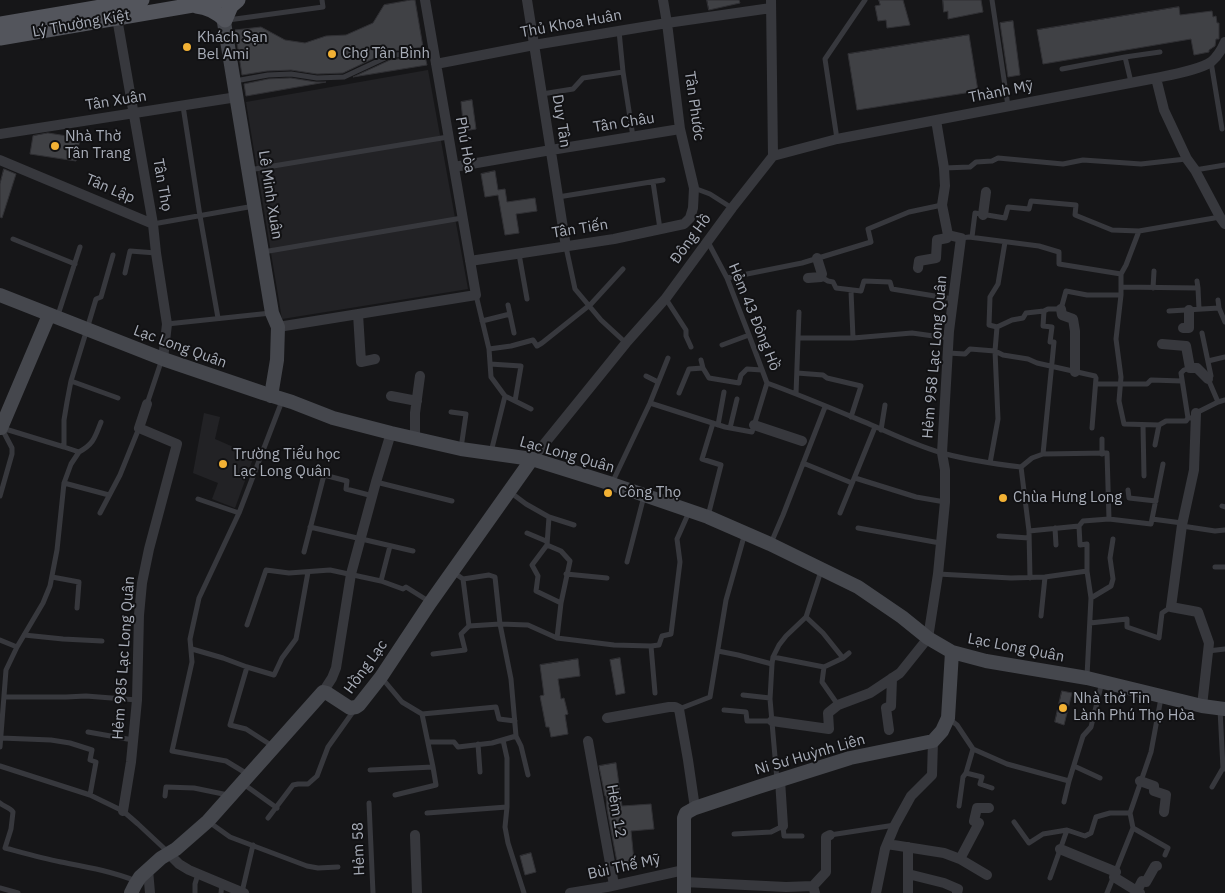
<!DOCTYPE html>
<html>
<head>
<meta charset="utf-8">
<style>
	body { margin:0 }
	canvas { display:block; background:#161618 }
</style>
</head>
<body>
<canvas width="1225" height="893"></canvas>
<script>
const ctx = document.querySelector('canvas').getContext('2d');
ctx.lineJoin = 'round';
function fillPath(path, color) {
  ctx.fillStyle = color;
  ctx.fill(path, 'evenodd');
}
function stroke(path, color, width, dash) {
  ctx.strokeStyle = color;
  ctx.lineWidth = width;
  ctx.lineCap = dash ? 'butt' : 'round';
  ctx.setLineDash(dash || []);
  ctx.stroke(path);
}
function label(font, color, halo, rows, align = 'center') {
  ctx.font = font + ' "IBM Plex Sans",sans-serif';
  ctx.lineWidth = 4;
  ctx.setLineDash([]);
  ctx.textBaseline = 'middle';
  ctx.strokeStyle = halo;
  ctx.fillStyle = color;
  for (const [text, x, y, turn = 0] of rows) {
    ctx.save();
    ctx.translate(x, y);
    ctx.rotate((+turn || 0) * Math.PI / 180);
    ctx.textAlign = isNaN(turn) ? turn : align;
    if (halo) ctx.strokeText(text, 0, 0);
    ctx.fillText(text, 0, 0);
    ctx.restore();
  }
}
fillPath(new Path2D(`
	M428,70L468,289L282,319L246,102Z
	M204,413L220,417L215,439L254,456L235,508L212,499L218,483L193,473Z`), '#222225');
const building = new Path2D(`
	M411,0H415L423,47L387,52L343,73L317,74L291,70L267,71L242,75L235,30L261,27L285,40L305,43L326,36L346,35L373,23L384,5Z
	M707,0H739L740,3L709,10Z
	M879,0H903L910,25L887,28L886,20L878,21L875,6L880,5Z
	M943,0H981L983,12L948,19V11L944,12Z
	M1179,7L1180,15L1212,11L1213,17L1216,16L1217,23H1219V39H1216L1215,46L1209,50V52L1194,55L1191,39L1043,64L1037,30Z
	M1013,21L1020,75L1008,77L1000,23Z
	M969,35L978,91L857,110L848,54Z
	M425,56L427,65L353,77L390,60Z
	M291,78L316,82H326L246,96L244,84L268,79Z
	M472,100L476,129L464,131L461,102Z
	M48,133L80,138L76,161L30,154L33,136Z
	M4,169L16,174L2,218L0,217V184Z
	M495,171L498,190L505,189L507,202L535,198L537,211L516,214L519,233L505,235L498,195L485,197L481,174Z
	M620,658L625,693L616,695L610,660Z
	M578,659L580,676L558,679L561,699L564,698L568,714L565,715L568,734L551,737L549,727H546L540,696L544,695L540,665Z
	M1062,691L1072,693L1064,725L1055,722Z
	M616,763L622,806L651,804L654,829L631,831L634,861L617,862L607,809L606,796H605L599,766Z
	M531,853L536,872L525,875L520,856Z`);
fillPath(building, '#404145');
stroke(building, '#303034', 1);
stroke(new Path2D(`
	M992,0L1008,106
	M228,20L323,7L322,0
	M1125,57L1160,52
	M1211,62L1222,129
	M1062,69L1125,57L1131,82
	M623,72L633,137
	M235,81L268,75L291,74L317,78L344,77L389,56L433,50
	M542,94L573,89L583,78L623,72L619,31
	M183,106L200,216L218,318
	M837,139L825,59L865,0
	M944,168L970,167L976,162L992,161L998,158L1063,164L1083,160L1141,164L1186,159
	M249,170L448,137
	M1195,170L1225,165
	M653,182L660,229
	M694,188L710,194L732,208
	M558,197L663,180
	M153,224L254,206
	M1139,231L1126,265L1121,274V295L1116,339L1121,377L1119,401L1124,424L1159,425L1166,421H1186L1188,418
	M972,237L975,213L1005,218L1008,207L1029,209L1031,201L1076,205L1075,215L1112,230L1139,231L1220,217
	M961,238L969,237L1039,246L1059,252V264L1121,274
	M13,239L75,264
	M566,247L575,289L601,320L626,343
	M263,252L462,218
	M519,254L527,299
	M125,273L130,251L156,253
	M821,277L828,281L833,282L836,288L861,291L864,281L890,282L892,289L953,299
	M727,278L802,263L871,242L868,229L909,212L942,205
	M1121,287L1198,288L1197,281
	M1153,288L1154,271
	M1198,288L1199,309
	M851,291L853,338
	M476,295L489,349L491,377L505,396L491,452
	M666,299L686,330V336L691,347
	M1218,300L1219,308
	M508,305L514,333
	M1044,311L1048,309H1061L1066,291L1087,295H1121
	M1169,311L1219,308L1225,322
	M58,315L80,247
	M482,321L510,314
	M167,324L271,313
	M997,327L1012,320L1023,318L1026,313L1044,311L1043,326L1052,327L1050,342H1054L1043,454
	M1202,333L1211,376L1208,379L1209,381L1218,402
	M799,338H853L912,333L948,338
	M722,345L749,335
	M489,349L511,346L533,340L537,346L542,343L591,304L623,269
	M948,353L965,354L970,349L995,351L1003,355L1028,359L1037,363L1095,376L1096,378L1092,428
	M701,360L703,368
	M1208,361L1225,357
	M490,364L521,366L515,401
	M1190,368L1184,370L1181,373L1188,418H1191
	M797,373L823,375L827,378L861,386L851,417
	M646,376L658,382
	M71,381L118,398
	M767,383C803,396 838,411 874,426C896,436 918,446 942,453C968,460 995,464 1021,467L1032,458L1043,454L1107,453L1109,519L1083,521L1079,526L1080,545L1087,544V571L1091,598L1087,676
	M1096,384H1147L1151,380L1182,381
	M679,393L689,369L703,368L709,378L739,383L741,375L747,369L762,370
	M796,394L799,312
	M505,396L531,409
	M650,403L725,427L752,432L767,383L749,335L727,278L708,242
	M147,404L162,359
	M451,412L466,414L461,448
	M1196,413L1218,402L1225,400
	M718,425L724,392
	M1143,425L1144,476
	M2,428L64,447
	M730,428L737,399
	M881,430L885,405
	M1155,445L1159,425
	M79,452C94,444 95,437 101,422
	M1102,454V439
	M803,463L852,483
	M990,463L998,419L995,351L997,327L989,325L990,297L998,284L1005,242
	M1163,464L1152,519L1182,523
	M1021,467L1029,531L1030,578
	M855,478L916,497L945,502
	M376,482L452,501
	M64,483L109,495
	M612,483L650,403L668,358
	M1128,490L1129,498L1156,501
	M510,492L526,504L549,517L547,545L561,551L570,561L561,603L557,638
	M0,496L12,454V448L2,429
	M198,499L239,513
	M1222,506L1225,507
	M100,513L120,475L139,428
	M840,513L875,427
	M708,516L721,465L702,459L713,423
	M549,517L574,525
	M1109,519L1151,524L1152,519
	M1182,526L1215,531L1225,530
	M310,527L413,551
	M858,528L940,543
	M1055,528L1056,545
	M1029,531L1079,526
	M527,533L546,541
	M999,536L1029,538
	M771,543L783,515L825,407
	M547,545L532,565L538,576L536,591L561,603
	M304,552L324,475L347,481L346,489L373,496
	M627,562L644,496
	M1215,567H1225
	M453,572L463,579L489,575L495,577L500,624L528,625L557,638L614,645L651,646L659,645L662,636L671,634L680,562L677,539L689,512
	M566,574L607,578
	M938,574L1011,578L1045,577L1087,571
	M52,577L79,582L77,608
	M463,579L469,626L500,624L511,679L516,736L521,746L528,775
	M381,581L390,546
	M1091,598L1111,586L1113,579L1110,558L1113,539
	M1041,616L1045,577
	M806,617L823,633L843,658
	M1090,623L1127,619V627L1159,638L1162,613L1171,607
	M247,625L266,570L289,573L330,570L381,581L403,589L406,587L430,602
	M24,635L63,639L102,641
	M0,640L17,647
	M651,646L655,693
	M192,649L223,658L247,667L274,675L282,658L296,639L308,572
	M718,651L738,655L772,664
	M1208,651L1225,649
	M433,654L465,650L461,634L469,626
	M773,657L824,667L843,658L849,653
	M247,667L230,725L246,729L274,747
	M824,667L822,682L838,705
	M381,677L402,702L422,714L496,707L499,719L515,721
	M743,695L770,698
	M4,697H66L86,696L137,700
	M679,709L710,697L726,600L745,533
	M1220,709L1223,768L1225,769
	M724,710L746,712L747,721H772
	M948,718L957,725L973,749L966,773L982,777L980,784L992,788
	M88,732L133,740
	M1,738L51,740L70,743L92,750L90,760L96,762L90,795
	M503,740L507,758V807
	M428,742H454L458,747L492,743L516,736
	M478,744L480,772
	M0,747L6,670L17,647L43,603L50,586L57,550L64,483L71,464L79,452L64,447V420L67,402L71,381L87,329L96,299L101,297L113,255
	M973,749L1007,764L1069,781
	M0,766L90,795L123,811L138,824L168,852
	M1074,766L1100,778
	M370,770L433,767
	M249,775L226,761L172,751L192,662L190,639L199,598L239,513L282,401
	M777,780L770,699L772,664L773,657L779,645L786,636L806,617L821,571
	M242,783L277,808
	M1212,787L1223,768
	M395,795L436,785L433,767L422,714
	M165,796L166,787L194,788L228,795
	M1064,802L1069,781L1083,736L1091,727L1102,682
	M0,803C4,807 10,807 13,812L11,829L5,848C24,853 42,858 61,862C87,867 111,871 136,881
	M369,803L373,893
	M959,806L963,777L966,773
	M427,813L507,807L505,827L508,843L524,893
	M268,818L293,785L298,784H308L317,776L328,747L355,709
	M209,822L230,837L307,866L318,868L338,867
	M1014,822L1029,843L1043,834L1067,830L1085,836L1091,833L1096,817L1110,813H1130
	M1133,828L1168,848L1165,855
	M734,834L771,832L783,826L784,836H802
	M830,835L895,825
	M1050,878L1067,830
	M0,888L18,893
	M242,892L253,845
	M195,893V884L198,874
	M221,893L222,883
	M1107,893L1133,828L1130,813L1151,752L1161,698`), '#37383d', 5);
stroke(new Path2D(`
	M527,0L566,247
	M117,18L153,224L156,253L167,324L163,359
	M436,64L534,45L667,23L771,8
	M1156,78L1164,110L1187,159L1195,170L1220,217L1225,224
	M0,134L237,97
	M773,156L837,139L1156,78C1171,75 1199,70 1211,62C1217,57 1222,49 1225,42
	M0,160L153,224
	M454,167L551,150L680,129
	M983,215L986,192
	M470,261L614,239L684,224L690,218L693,208L694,188L680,129L667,23L663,0
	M918,268L919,261L936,258L937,240L947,238L948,235
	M808,278L821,277L822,274L817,258
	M1061,309L1062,315L1073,319L1075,331V372
	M358,314L361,362L375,359
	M278,327L476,295L425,0
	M1183,328H1189V310
	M1162,344L1186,346L1190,368H1197L1208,379
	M391,396L417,401
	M1196,413L1194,470L1182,525L1171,607L1198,612L1209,643L1202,706
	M754,425L802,441
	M415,439V413L420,376
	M532,459L626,343L666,298L732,208L773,156L771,0
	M323,692L332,678L336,668L351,574L376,482L391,433
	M607,718L669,707H675L679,709L688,760L695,808
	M772,721L829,729L828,713L838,705L870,693L900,673L928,638L938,574L945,502V470L942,453L949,331L961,238L948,235L942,205L945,186L944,168L936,120
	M889,730L886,708L891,706L892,678
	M588,741L614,885
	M780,780L783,826
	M1140,781L1154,786V791L1166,795L1164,812
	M123,811L131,762L137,700L139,615L142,583L149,549L177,444L139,428L147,404
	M415,835L417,893
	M887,844L944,853L960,859L987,875
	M908,847V874
	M1060,849L1116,872
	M169,854L179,864L189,870L244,893
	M960,859L979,823L974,821L977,808H989
	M148,870L150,893
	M1114,877L1140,893
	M684,882L786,887L813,886L815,893
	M813,886L826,872V837L830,835
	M1137,891L1142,881L1146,882L1155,866H1157
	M570,893L607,887L684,870
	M876,893L885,849L895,825L911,796L932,775L933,741
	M908,893V874L944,883L958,889L957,893`), '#37383d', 10);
stroke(new Path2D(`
	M222,10L272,313L278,327L277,360L271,396
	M0,295L163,359L263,393L292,402L333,418L391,433L461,449L532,459L612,484L708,517L770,544L858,587L902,617L928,638L952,652L986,661L1087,678L1161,696L1202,706L1225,709
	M0,428H1L49,315
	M131,893L135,885L140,877L161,858L176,849L208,821L323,692L327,693L350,708L356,707L359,705L381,677L430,603L532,459
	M684,893V818L686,813L695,808L758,787L850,758L933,741L942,731L948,718L952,652`), '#45474d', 14);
stroke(new Path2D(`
	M196,6C207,7 217,12 225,20L231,6L238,0
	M0,24L142,0
	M0,38L222,0`), '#53555c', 15);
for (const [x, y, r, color] of [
	[187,47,5,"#f2b134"],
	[332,54,5,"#f2b134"],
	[55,146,5,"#f2b134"],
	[223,464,5,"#f2b134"],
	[608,493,5,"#f2b134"],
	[1003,498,5,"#f2b134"],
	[1063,708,5,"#f2b134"]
]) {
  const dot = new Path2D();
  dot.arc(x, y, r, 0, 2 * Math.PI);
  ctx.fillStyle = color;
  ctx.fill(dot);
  stroke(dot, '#111113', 2);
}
label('15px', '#a8adb8', '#111113', [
	["Lý Thường Kiệt",81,24,-10],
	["Thủ Khoa Huân",571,24,-10],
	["Thành Mỹ",1001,92,-11],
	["Tân Xuân",116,101,-9],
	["Tân Phước",694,106,82],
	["Duy Tân",561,121,81],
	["Tân Châu",624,123,-9],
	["Phú Hòa",465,145,80],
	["Tân Thọ",162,185,80],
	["Tân Lập",110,189,23],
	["Lê Minh Xuân",270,195,81],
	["Tân Tiến",580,229,-9],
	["Đông Hồ",691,239,-54],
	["Hẻm 43 Đông Hồ",754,317,68],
	["Lạc Long Quân",180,347,20],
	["Hẻm 958 Lạc Long Quân",935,357,-85],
	["Lạc Long Quân",567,455,16],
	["Lạc Long Quân",1016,648,11],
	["Hẻm 985 Lạc Long Quân",124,658,-86],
	["Hồng Lạc",366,667,-54],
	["Ni Sư Huỳnh Liên",810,755,-16],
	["Hẻm 12",616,811,80],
	["Hẻm 58",359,849,-92],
	["Bùi Thế Mỹ",624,867,-12]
]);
label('15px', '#a8adb8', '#111113', [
	["Khách Sạn",197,38],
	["Bel Ami",197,55],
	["Chợ Tân Bình",342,54],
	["Nhà Thờ",65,137],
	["Tân Trang",65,154],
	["Trường Tiểu học",233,455],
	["Lạc Long Quân",233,472],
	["Công Thọ",618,493],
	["Chùa Hưng Long",1013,498],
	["Nhà thờ Tin",1073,699],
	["Lành Phú Thọ Hòa",1073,716]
], 'left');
</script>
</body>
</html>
